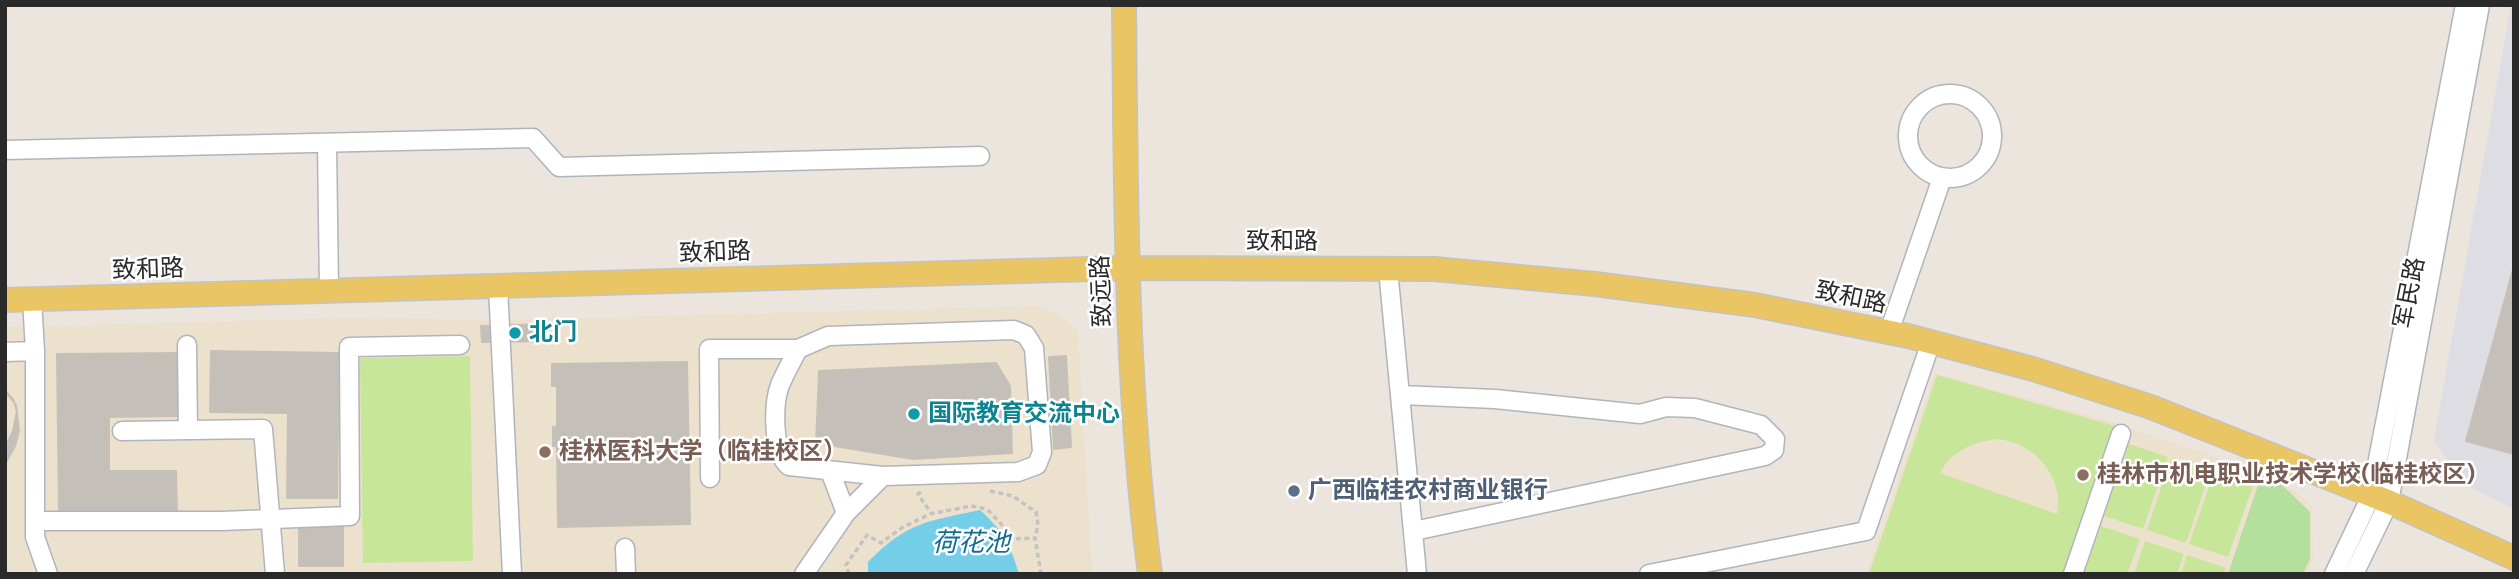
<!DOCTYPE html>
<html>
<head>
<meta charset="utf-8">
<style>
	body { margin:0 }
	#map { position:relative; width:2519px; height:579px; overflow:hidden; background:#ebe5dd; font-family:Figtree,sans-serif }
	canvas { display:block }
	.frame { position:absolute; inset:0; border:7px solid #2a2a2a; pointer-events:none }
</style>
</head>
<body>
<div id="map">
<canvas width="2519" height="579"></canvas>
<div class="frame"></div>
</div>
<script>
const ctx = document.querySelector('canvas').getContext('2d');
ctx.lineJoin = 'round';
function fillPath(path, color) {
  ctx.fillStyle = color;
  ctx.fill(path, 'evenodd');
}
function stroke(path, color, width, dash) {
  ctx.strokeStyle = color;
  ctx.lineWidth = width;
  ctx.lineCap = dash ? 'butt' : 'round';
  ctx.setLineDash(dash || []);
  ctx.stroke(path);
}
function label(font, color, halo, rows, align = 'center') {
  ctx.font = font + ' Figtree,"Noto Sans SC",sans-serif';
  ctx.lineWidth = 5;
  ctx.setLineDash([]);
  ctx.textBaseline = 'middle';
  ctx.strokeStyle = halo;
  ctx.fillStyle = color;
  for (const [text, x, y, turn = 0] of rows) {
    ctx.save();
    ctx.translate(x, y);
    ctx.rotate((+turn || 0) * Math.PI / 180);
    ctx.textAlign = isNaN(turn) ? turn : align;
    if (halo) ctx.strokeText(text, 0, 0);
    ctx.fillText(text, 0, 0);
    ctx.restore();
  }
}
fillPath(new Path2D(`
	M2511,5H2514V509L2465,485L2434,440Z`), '#dfdde4');
fillPath(new Path2D(`
	M1037,306L1061,315L1078,331L1092,574H5V327L348,318L500,320Z
	M1935,373L2109,421L2249,468L2283,482L2312,505L2313,561L2307,574H1866Z`), '#ece1cd');
fillPath(new Path2D(`
	M2261,476L2281,484L2310,512V559L2303,574H2228Z`), '#b5df9c');
fillPath(new Path2D(`
	M470,356L473,561L363,563L360,358Z
	M1937,375L2115,426L2064,574H1869ZM1997,439C2034,442 2064,476 2057,514L1940,473C1951,451 1973,442 1997,439Z
	M2129,444L2168,457L2143,529L2104,516Z
	M2171,458L2210,472L2186,543L2147,530Z
	M2214,472L2253,486L2228,557L2189,544Z
	M2101,526L2140,539L2127,574H2084Z
	M2145,541L2184,554L2177,574H2134Z
	M2187,555L2226,568L2224,574H2181Z`), '#c8e699');
fillPath(new Path2D(`
	M980,510C1003,531 1010,544 1019,574H868V562C907,522 928,521 980,510Z`), '#75cee8');
const building = new Path2D(`
	M2514,266V454L2466,441Z
	M549,324L550,341L482,342L481,326Z
	M211,351L339,353L337,498H287L288,413L210,412Z
	M181,353V416L109,417V471H176L177,512L59,514L57,354Z
	M1066,356L1071,447L1054,449L1049,357Z
	M687,362L690,524L558,527L557,446H553V427H557V386H552V364Z
	M996,363L1010,386L1012,453L913,459L816,443L819,371Z
	M5,391L16,405L19,431L15,446L5,464Z
	M5,391L13,399L17,411L13,431L5,448Z
	M299,525H343V566H299Z`);
fillPath(building, '#c4bfb8');
stroke(building, '#c7c0b7', 2);
const minor = new Path2D(`
	M1908 136a42 42 0 1 1 84 0a42 42 0 1 1-84 0Z
	M327,144L329,291
	M5,150L533,138L559,167L980,156
	M1388,269L1417,574
	M498,286L512,574
	M32,299L35,351
	M1889,332L1942,178
	M187,345L188,430
	M5,352L35,351V537L48,574
	M1401,395L1495,399L1640,414L1666,407L1695,408L1761,425L1775,439L1774,450L1765,456L1414,531
	M122,431L263,429L275,574
	M830,471L846,513
	M710,478L709,349H798
	M35,521H221L350,516L349,347L460,345
	M625,548L626,574
	M804,574L846,513L883,476L1018,472L1037,465L1042,452L1034,348L1026,335L1014,330L828,336L798,349C792,361 785,373 780,385C773,404 772,452 789,466L883,476
	M1649,574L1866,531L1931,342
	M2073,574L2121,434
	M2334,574L2371,496L2465,5
	M2354,574L2389,502L2480,5`);
const major = new Path2D(`
	M1124,5C1126,195 1125,385 1150,574
	M5,300L1127,268L1434,269L1595,284L1755,305L1908,336L2033,369L2151,407L2389,502L2514,558`);
stroke(minor, '#b0b4bd', 21);
stroke(major, '#c3c3c3', 26);
stroke(new Path2D(`
	M990,491L1013,496L1036,512L1038,525L1035,538
	M921,492L918,494L931,513
	M849,574L846,565L867,535L881,543L903,527L930,514L971,506L987,509L1004,527L1011,539L1035,538L1041,574`), '#c3c3c3', 3.5, [5, 3.5]);
stroke(minor, '#fff', 18);
stroke(major, '#e9c564', 23);
for (const [x, y, r, color] of [
	[515,333,7,"#0f9aa8"],
	[914,414,7,"#0f9aa8"],
	[545,452,7,"#8d6e63"],
	[2083,475,7,"#8d6e63"],
	[1294,491,7,"#5c6f8a"]
]) {
  const dot = new Path2D();
  dot.arc(x, y, r, 0, 2 * Math.PI);
  ctx.fillStyle = color;
  ctx.fill(dot);
  stroke(dot, '#fff', 2.5);
}
label('24px', '#2a2a2a', '#fff', [
	["致和路",1282,242],
	["致和路",715,253,-2],
	["致和路",148,270,-2],
	["致远路",1102,291,-92],
	["军民路",2410,293,-79],
	["致和路",1851,298,12]
]);
label('bold 24px', '#0d838f', '#fff', [
	["北门",529,333],
	["国际教育交流中心",928,414]
], 'left');
label('bold 24px', '#785e54', '#fff', [
	["桂林医科大学（临桂校区）",559,452],
	["桂林市机电职业技术学校(临桂校区)",2097,475]
], 'left');
label('bold 24px', '#4e5e75', '#fff', [
	["广西临桂农村商业银行",1308,491]
], 'left');
label('italic 26px', '#156d94', '#fff', [
	["荷花池",971,543]
]);
</script>
</body>
</html>
